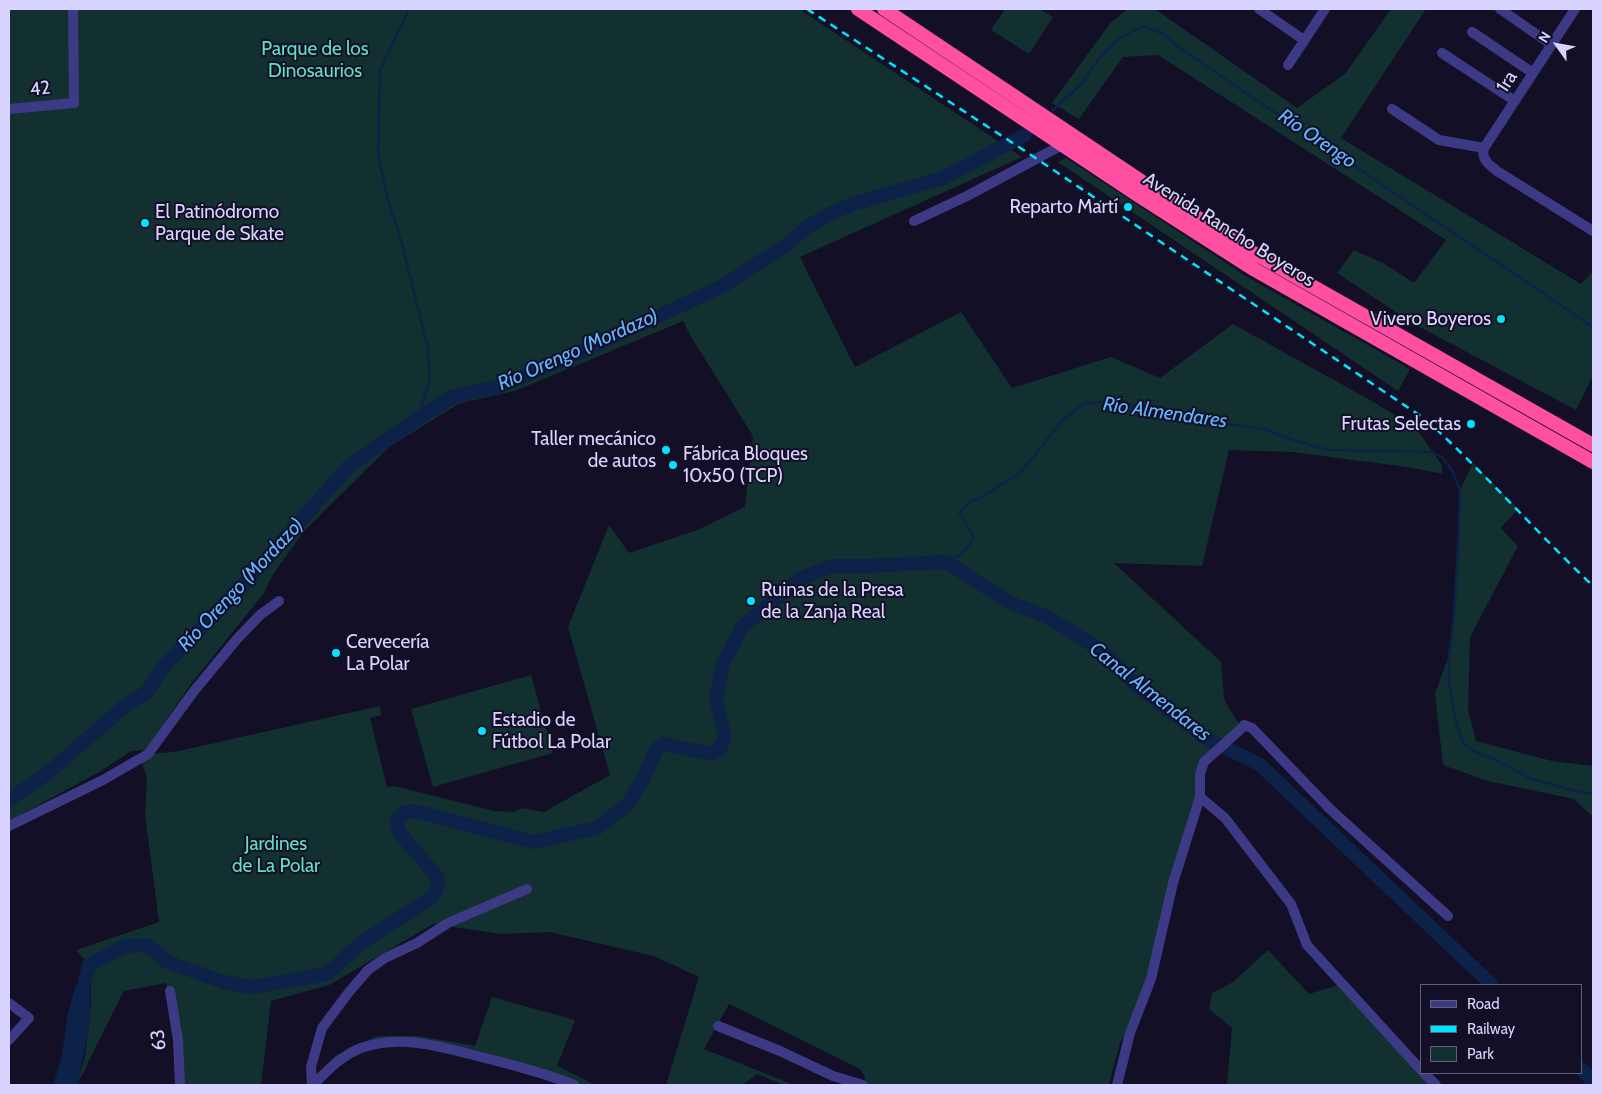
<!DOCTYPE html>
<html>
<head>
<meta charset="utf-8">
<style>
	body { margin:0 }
	#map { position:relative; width:1602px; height:1094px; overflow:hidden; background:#130f26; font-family:Cabin,sans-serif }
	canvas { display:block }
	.frame { position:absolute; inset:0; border:10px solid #d9d4ff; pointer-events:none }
	.legend { position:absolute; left:1420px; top:984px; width:162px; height:90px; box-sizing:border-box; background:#130f26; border:1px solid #625e7d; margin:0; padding:6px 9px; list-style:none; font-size:15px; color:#d9d4ff }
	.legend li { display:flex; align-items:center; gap:10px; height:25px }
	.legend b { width:25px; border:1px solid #625e7d }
	.north { position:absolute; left:1532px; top:20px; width:50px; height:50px; -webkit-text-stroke:4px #130f26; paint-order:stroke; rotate:302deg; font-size:14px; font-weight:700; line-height:20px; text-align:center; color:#d9d4ff }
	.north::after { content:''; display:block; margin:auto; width:18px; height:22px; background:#d9d4ff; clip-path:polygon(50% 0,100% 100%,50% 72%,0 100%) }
</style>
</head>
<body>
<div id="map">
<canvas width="1602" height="1094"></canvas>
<div class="frame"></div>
<ul class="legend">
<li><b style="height:6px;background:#3d3a85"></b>Road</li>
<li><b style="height:6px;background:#00e5ff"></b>Railway</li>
<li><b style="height:14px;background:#12302f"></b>Park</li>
</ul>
<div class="north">N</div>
</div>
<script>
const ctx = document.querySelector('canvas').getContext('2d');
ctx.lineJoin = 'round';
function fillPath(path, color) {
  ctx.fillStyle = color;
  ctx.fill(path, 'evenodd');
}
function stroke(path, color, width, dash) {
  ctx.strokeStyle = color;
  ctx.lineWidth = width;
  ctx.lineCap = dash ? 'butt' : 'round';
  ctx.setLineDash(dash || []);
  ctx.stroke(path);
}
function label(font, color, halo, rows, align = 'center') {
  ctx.font = font + ' Cabin,sans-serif';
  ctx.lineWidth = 4;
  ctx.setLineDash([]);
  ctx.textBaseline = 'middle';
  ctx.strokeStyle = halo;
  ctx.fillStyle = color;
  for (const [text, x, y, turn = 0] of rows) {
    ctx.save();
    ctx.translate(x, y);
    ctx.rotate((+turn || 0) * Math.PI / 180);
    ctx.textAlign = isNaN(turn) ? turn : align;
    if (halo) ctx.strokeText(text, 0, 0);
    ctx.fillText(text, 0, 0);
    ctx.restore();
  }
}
fillPath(new Path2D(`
	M9,9H799L1022,157L800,257L855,367L961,312L1012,388L1111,357L1160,378L1233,324L1370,400L1416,428L1441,464L1443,474L1407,467L1292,452L1229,450L1202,566L1114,563L1221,662L1224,698L1228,707L1242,728L1204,762L1200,797L1139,1009L1120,1043L1109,1085H866L865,1078L860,1069L729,1004L704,1049L794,1085H784L757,1074L743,1085H666L699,977L654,956L549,932L501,934L433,924L329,985L271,1001L261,1085H180L166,983L124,991L77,1085L85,1056L91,1006V978L89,965L76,950L159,922L145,814L147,777L140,758L148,754L174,752L380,706L381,715L370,718L387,787L394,786L494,811L514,812L522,808L544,812L610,775L568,627L609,525L629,553L697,530L745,507L753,436L690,335L683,321L515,391L460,403L389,447L304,531L272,576L264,593L191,684L148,746L144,750L131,751L101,771L9,821Z
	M1005,9H1040L1053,17L1029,54L991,30Z
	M1128,9H1155L1297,108L1345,74L1391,9H1426L1341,138L1581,284L1593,271V375L1576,410L1414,324L1337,273L1354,250L1383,263L1414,283L1446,240L1158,55L1123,57L1079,119L1052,103L1111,22Z
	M1066,158L1249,278L1410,369L1398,391L1058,162Z
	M1473,463L1518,509L1501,528L1518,546L1470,637L1468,709L1476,741L1552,761L1593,766V817L1574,799L1488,781L1443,765L1435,693L1449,656L1454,618L1460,490Z
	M531,675L553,753L433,787L411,709Z
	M1268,950L1309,994L1342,984L1436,1085H1227L1232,1028L1209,1009L1212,993L1233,982Z
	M492,997L575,1020L557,1066L595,1085H559V1079L429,1044L360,1048L313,1085H306L335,1056L377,1036H419L475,1046Z`), '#12302f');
fillPath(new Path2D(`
	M89,965C94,1005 87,1046 77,1085H53L61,1060L68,1013L75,987Z`), '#0c2248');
stroke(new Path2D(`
	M409,9L380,70L378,155L389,204L401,240L428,349L430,380L421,408L413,422
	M1052,111L1082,83L1098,60L1118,39L1143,26L1164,34L1178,47L1593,327
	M947,562C959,556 968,550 974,538L959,512L972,501L980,498L1020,473L1062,421L1083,404L1105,402L1147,407L1233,425L1264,429L1293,440L1328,450L1432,452L1443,458L1452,470L1460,490L1459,528L1454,618L1449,656V685L1457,726L1464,744L1473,751L1498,761L1529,778L1572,790L1593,794`), '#0c2248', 2.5);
stroke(new Path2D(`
	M9,800L50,771L125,706L147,692L165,665L246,582L349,466L413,422L452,397L500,386L570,357L721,287L785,246L806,228L829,214L853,204L943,178L1025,135
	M85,981L89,965L125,946L146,945L157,952L167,962L224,982L252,987L327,974L361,943L431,898L437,889L438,878L399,832L397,820L404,813L415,811L533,842L597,828L627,805L642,781L656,750L664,744L711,754L720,749L725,737L716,699L723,663L742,627L800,579L832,566H866L947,562L1010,603L1046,616L1101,650L1137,686L1207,739L1259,764L1492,985
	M1581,1069L1593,1081`), '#0c2248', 14);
stroke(new Path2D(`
	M1259,9L1304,40
	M1500,9L1552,45
	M1575,9L1484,148C1481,160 1489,164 1497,171L1593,231
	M1472,32L1533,73
	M1442,53L1515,101
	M1288,65L1325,9
	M9,109L74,103L73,9
	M1392,109L1439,140L1484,148
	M914,221L967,196L1062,145
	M1200,797L1225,818L1291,904L1307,945L1421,1070
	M9,826L103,780L148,754L194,691L237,639L260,615L279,601
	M170,991L178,1040L180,1085
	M9,1003L29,1018L9,1040
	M718,1026L780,1051L833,1076L863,1085
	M1424,1073L1436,1085
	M312,1085L311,1067L322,1028L349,992L368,970L385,958L417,943L448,923L527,889
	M313,1085C327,1071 342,1055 361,1048C404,1032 451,1050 493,1060C520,1067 548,1074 574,1085
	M1117,1085L1130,1033L1151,979L1173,883L1200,797V774L1204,762L1242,728L1244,725L1252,728L1330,809L1448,916`), '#3d3a85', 10);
stroke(new Path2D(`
	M858,9L1136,194L1255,270L1593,462
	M884,9L1150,187L1245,248L1593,445`), '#ff4fa3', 14);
stroke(new Path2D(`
	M807,9L1025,151L1425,419C1484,472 1536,532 1593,586`), '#00e5ff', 2.5, [8, 6]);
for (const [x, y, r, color] of [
	[1128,207,5,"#00e5ff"],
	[145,223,5,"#00e5ff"],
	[1501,319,5,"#00e5ff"],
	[1471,424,5,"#00e5ff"],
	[666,450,5,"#00e5ff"],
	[673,465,5,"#00e5ff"],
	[751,601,5,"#00e5ff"],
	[336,653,5,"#00e5ff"],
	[482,731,5,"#00e5ff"]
]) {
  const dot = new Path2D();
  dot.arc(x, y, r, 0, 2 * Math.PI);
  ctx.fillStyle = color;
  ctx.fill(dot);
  stroke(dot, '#130f26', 2);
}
label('19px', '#5fe0c0', '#130f26', [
	["Parque de los",315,49],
	["Dinosaurios",315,71],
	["Jardines",276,844],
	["de La Polar",276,866]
]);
label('19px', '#d9d4ff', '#130f26', [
	["1ra",1507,82,-57],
	["42",40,89,-6],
	["Avenida Rancho Boyeros",1229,230,32],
	["63",159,1040,-97]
]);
label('19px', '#d9d4ff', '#130f26', [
	["Reparto Martí",1118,207,"right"],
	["El Patinódromo",155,212],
	["Parque de Skate",155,234],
	["Vivero Boyeros",1491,319,"right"],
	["Frutas Selectas",1461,424,"right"],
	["Taller mecánico",656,439,"right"],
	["de autos",656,461,"right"],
	["Fábrica Bloques",683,454],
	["10x50 (TCP)",683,476],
	["Ruinas de la Presa",761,590],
	["de la Zanja Real",761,612],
	["Cervecería",346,642],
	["La Polar",346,664],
	["Estadio de",492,720],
	["Fútbol La Polar",492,742]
], 'left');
label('italic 20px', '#62b6ff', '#130f26', [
	["Río Orengo",1317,139,34],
	["Río Orengo (Mordazo)",578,350,-24],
	["Río Almendares",1165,413,8],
	["Río Orengo (Mordazo)",241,585,-47],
	["Canal Almendares",1150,692,38]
]);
</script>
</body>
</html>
